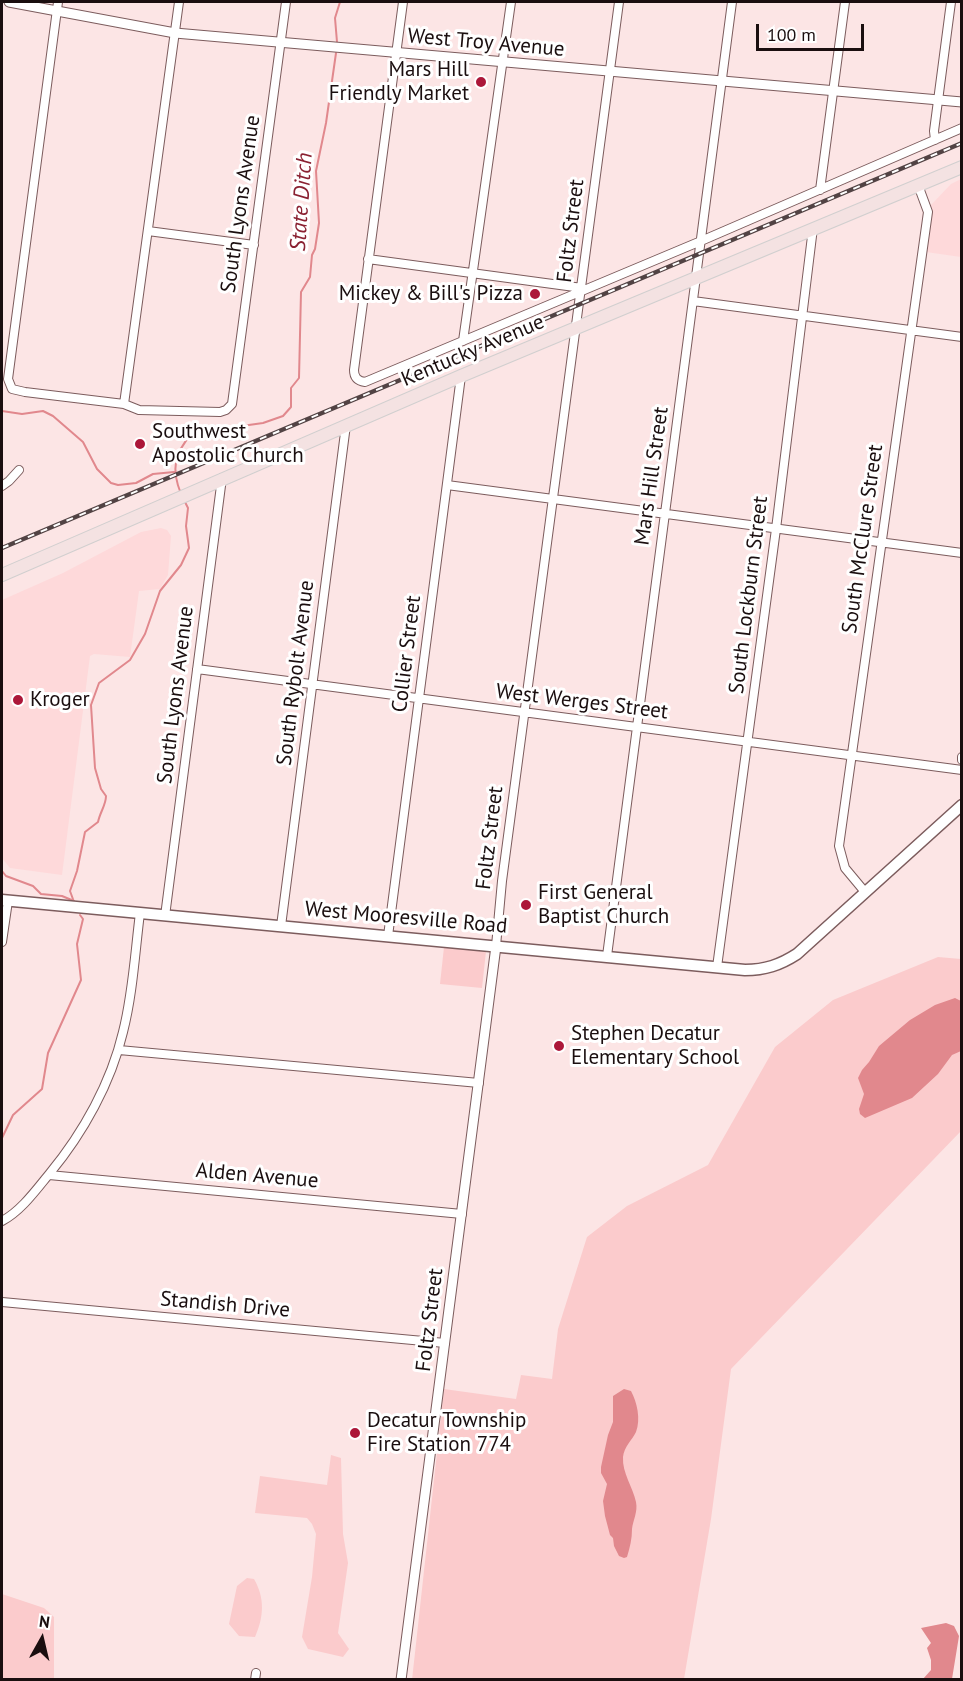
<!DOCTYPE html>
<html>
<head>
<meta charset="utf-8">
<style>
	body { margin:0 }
	#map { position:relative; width:963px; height:1681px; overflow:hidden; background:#fce5e5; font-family:"PT Sans",sans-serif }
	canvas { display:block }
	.frame { position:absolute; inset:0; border:3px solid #1a0e0f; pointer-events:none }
	.north { position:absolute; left:12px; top:1609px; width:60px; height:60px; -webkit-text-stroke:4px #fff; paint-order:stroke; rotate:8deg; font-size:16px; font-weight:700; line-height:24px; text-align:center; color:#1a0e0f }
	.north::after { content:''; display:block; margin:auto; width:21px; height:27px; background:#1a0e0f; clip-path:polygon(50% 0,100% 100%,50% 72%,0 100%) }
	.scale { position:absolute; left:756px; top:24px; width:108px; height:27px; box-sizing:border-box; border:3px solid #1a0e0f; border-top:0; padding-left:8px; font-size:18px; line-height:21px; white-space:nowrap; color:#1a0e0f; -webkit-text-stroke:4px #fff; paint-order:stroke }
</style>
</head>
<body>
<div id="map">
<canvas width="963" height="1681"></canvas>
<div class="frame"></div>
<div class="north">N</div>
<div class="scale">100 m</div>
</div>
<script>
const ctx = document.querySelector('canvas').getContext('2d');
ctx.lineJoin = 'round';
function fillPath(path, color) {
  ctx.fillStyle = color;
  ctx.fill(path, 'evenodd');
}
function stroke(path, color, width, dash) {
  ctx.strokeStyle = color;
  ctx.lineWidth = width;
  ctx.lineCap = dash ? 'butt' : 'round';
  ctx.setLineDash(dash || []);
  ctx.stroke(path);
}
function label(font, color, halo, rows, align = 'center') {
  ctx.font = font + ' "PT Sans",sans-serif';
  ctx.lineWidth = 6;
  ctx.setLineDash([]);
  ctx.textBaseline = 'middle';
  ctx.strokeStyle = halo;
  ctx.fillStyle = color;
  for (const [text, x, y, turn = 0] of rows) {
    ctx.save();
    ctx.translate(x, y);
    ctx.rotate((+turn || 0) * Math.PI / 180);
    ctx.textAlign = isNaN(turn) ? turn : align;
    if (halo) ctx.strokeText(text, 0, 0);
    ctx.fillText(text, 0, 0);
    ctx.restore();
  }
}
fillPath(new Path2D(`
	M961,179V257L926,252L931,205L951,184Z
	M161,528L167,530L171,536L168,575L160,589L139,591L130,657L94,654L90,656L62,875L10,868L2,858V600L63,573L141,532Z`), '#fed9da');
fillPath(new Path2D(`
	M444,947L486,951L482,988L440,984Z
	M938,957L961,959V1131L731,1369L711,1519L684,1679L412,1680L444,1389L516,1399L521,1375L552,1379L558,1329L587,1237L627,1206L708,1165L775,1047L833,1000Z
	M331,1455L341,1458L343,1534L348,1563L338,1633L349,1649L343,1657L308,1649L302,1637L312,1577L316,1534L312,1524L307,1518L255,1513L260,1476L327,1485Z
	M247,1578L254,1579C265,1598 264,1617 255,1637L239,1636L229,1624L237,1586Z
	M2,1594L44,1608L54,1617V1679H2Z`), '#fbcbcc');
fillPath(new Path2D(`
	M955,998L961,1001V1051L952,1055L938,1074L912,1098L865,1118L860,1114L859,1109L864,1094L858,1078L862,1070L869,1062L879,1046L910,1020L935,1005Z
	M624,1389L631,1391C637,1402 641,1419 636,1432C632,1440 624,1447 623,1457C622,1473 633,1487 636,1502C638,1512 633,1520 632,1529C632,1539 630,1547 627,1557L624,1558L619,1556L614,1546L613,1538L610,1535L605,1516L603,1501L607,1484L601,1473V1467L608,1435L613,1422V1396Z
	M946,1623L954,1626L959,1636L952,1679H923L931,1670V1660L927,1648L931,1643L921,1628Z`), '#e1888d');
stroke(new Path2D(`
	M337,42L335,18L340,2
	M2,411L22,414L43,411L53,416L83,442L97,469L111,483L118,485L136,483L153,474L174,472
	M181,494C171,469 174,454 192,433L263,423L283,416L291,407V388L299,378L301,292L310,277L312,255L315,249L319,223L316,171L326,123L336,53
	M2,871L6,876L33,886L41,894L62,896L74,901
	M74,902L70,891L77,871L85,832L98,822C100,812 106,805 106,796L101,789L95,768L91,705L99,683L130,660L145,634L160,591L181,565L189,548L186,526L188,508L185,502
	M2,1138L13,1115L42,1089L48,1053L81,980L77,944L83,919L80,915`), '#e1888d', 2);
const minor = new Path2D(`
	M58,2L8,379L12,389L25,392L124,404L139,410L220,412L226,410L232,404L286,2
	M403,2L354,370C354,378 358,381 365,382L701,241L962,128
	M935,140L934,131L951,2
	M820,190L845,2
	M148,231L254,245
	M368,259L582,288
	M693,301L962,337
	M463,341L511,2
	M124,404L179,2
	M447,485L962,553
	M2,486L9,481L19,470
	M197,669L962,770
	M962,757V760
	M865,892L845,868L839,846L928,212L918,185
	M165,916L222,478
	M281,926L346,425
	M388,936L461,376
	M2,942L8,901
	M496,946L502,881L619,2
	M607,956L732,2
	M717,967L776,529L813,228
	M119,1050L479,1083
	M49,1175L462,1214
	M2,1221C21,1211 36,1190 50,1173C83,1133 111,1083 123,1032C133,993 135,952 140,913
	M2,1302L445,1343
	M255,1680L256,1673`);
const tertiary = new Path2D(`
	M9,2L175,33L962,102
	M401,1680L496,946`);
const secondary = new Path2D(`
	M2,900L745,970C765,970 780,965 797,954L962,805`);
const primary = new Path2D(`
	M2,575L461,376L962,167`);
stroke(minor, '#7c5c5d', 10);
stroke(tertiary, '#7c5c5d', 11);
stroke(secondary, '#7c5c5d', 13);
stroke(primary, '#d1cfcf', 14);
stroke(minor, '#fff', 8);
stroke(tertiary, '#fff', 9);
stroke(secondary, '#fff', 10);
stroke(primary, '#f4e2e2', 12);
const rail = new Path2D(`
	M2,548L962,143`);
stroke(rail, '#524344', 4.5);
stroke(rail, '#fff', 2, [7]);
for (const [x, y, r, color] of [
	[481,82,6,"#ac1739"],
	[535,294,6,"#ac1739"],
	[140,444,6,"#ac1739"],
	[18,700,6,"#ac1739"],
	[526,905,6,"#ac1739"],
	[559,1046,6,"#ac1739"],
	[355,1433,6,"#ac1739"]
]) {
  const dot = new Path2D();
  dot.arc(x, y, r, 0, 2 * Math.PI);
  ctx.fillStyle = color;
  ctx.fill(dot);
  stroke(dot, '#fff', 2);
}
label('21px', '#1a0e0f', '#fff', [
	["West Troy Avenue",486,43,5],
	["South Lyons Avenue",241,204,-82],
	["Foltz Street",571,231,-83],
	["Kentucky Avenue",473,351,-23],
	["Mars Hill Street",652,476,-82],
	["South McClure Street",863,539,-82],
	["South Lockburn Street",749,595,-83],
	["Collier Street",407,654,-83],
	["South Rybolt Avenue",296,673,-83],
	["South Lyons Avenue",176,695,-83],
	["West Werges Street",582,702,7],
	["Foltz Street",490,838,-83],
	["West Mooresville Road",406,918,5],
	["Alden Avenue",257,1176,5],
	["Standish Drive",225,1305,5],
	["Foltz Street",430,1320,-83]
]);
label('21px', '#1a0e0f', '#fff', [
	["Mars Hill",469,70,"right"],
	["Friendly Market",469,94,"right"],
	["Mickey & Bill's Pizza",523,294,"right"],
	["Southwest",152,432],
	["Apostolic Church",152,456],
	["Kroger",30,700],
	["First General",538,893],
	["Baptist Church",538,917],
	["Stephen Decatur",571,1034],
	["Elementary School",571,1058],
	["Decatur Township",367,1421],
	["Fire Station 774",367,1445]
], 'left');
label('italic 22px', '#8a2132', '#fff', [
	["State Ditch",302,202,-86]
]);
</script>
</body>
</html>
